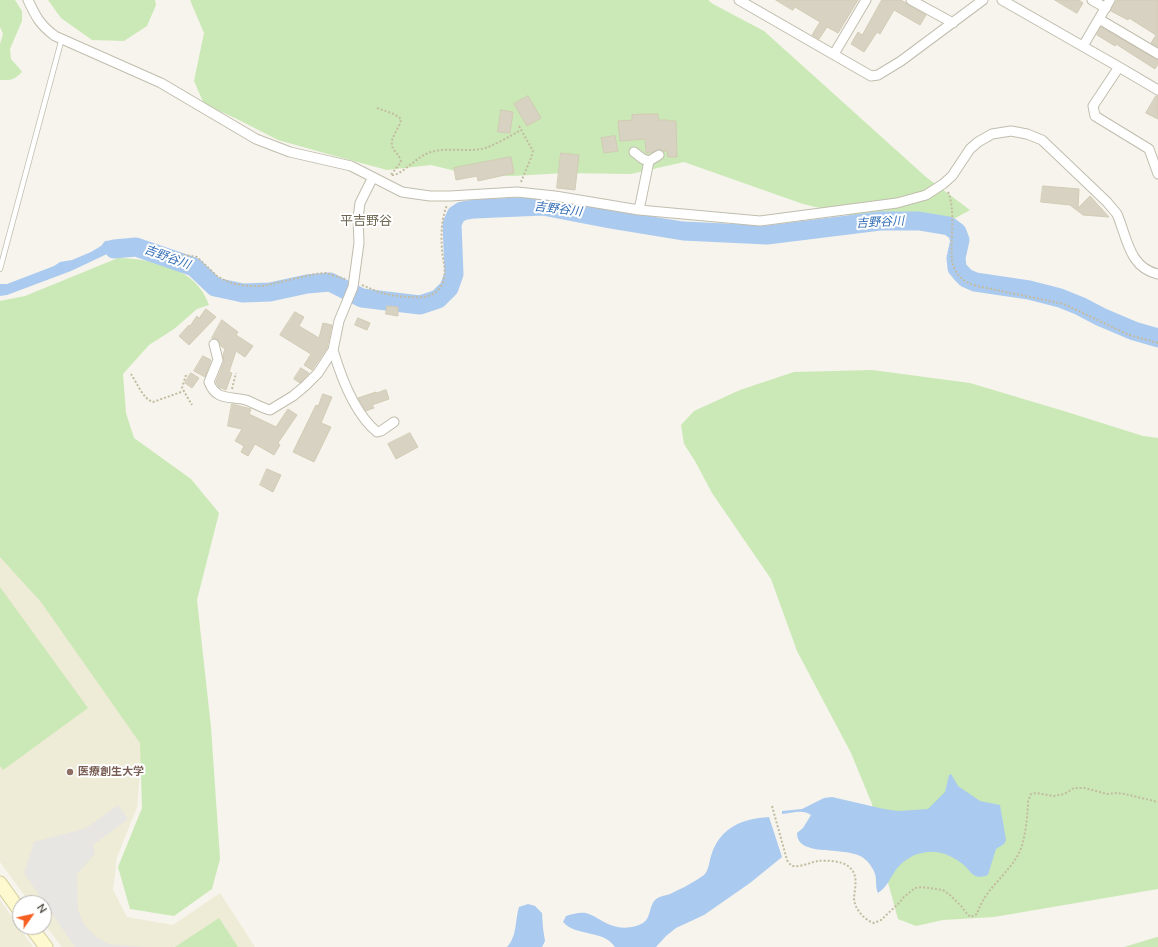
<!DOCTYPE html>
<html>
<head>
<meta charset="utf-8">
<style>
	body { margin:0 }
	#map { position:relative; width:1158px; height:947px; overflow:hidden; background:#f6f4ec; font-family:"Nunito Sans",sans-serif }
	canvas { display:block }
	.north { position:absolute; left:12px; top:895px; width:40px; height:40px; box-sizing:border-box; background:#fff; border:1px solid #b7b5b0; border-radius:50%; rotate:56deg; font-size:11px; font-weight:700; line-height:16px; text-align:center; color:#4a4639 }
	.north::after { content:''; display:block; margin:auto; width:14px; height:18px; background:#f65f22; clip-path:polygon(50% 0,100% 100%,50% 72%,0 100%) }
</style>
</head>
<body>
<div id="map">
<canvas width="1158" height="947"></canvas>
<div class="north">N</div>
</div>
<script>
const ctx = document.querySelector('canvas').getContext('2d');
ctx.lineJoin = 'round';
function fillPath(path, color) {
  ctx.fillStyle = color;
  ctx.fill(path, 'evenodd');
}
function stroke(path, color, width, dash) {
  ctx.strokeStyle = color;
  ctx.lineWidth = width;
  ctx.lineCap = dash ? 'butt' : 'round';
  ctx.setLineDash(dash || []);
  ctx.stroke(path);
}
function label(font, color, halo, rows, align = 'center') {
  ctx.font = font + ' "Nunito Sans","Noto Sans JP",sans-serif';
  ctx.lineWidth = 4;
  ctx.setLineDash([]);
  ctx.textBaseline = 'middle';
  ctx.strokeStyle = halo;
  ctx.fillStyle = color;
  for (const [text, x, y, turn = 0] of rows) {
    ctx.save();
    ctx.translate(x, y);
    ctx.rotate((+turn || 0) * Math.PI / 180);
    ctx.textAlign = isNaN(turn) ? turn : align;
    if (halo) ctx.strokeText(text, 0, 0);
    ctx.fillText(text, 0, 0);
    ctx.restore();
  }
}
fillPath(new Path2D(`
	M0,551L28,583L143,738L137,807L117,857L113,890L127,917L173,925L220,893L255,947H62L44,923V903H30L0,862Z
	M0,900L33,947H0Z`), '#eeebd6');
fillPath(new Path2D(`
	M0,0H15L22,11V21L10,49L11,59L19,68L22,72C13,81 11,80 0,80V44L3,34L0,27Z
	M48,0H155L156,5L147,26L124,41L92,40L61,18Z
	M190,0H708L713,4L764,31L926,177L970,210L941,226L875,221L803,204L684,162L631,174L564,173L513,176L468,174L431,165L387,170L335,156L278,140L237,119L204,104L194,81L204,33Z
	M118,258C153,259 196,267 209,305L197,309L174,329L149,345L123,374L126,413L134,438L191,479L219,513L197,600L211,727L220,859L212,889L174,916L130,909L118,867L142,808L140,743L41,602L0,557V301L25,296Z
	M872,370L970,383L1067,412L1143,436L1158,438V889L994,917L943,920L916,926L898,919L881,857L872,804L851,753L797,651L771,579L712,493L695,461L684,444L681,425L694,411L740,390L794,372Z
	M0,587L88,708L3,770L0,766Z
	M219,918L238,947H175Z
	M1157,937H1158V947H1124Z`), '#cbe9b6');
fillPath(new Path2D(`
	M118,805L128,819L93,845L95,854L77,874L78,910L83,923L96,937L109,944L147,947H75L24,873L34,842L86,828Z`), '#e8e6e3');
fillPath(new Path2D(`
	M116,240C126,240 133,240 140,247V255L130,249L107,254L71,271L7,295L0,296V284H7L54,266L60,262L72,260L91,252L101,246L105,241Z
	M951,774L958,786L980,801L1000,805L1006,840L1004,844L996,849L988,875C985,876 980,878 976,876C972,875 968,869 965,866C953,856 938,849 922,853C913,854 900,863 895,871C889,880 887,887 878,893C875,887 877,880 875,874C874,870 870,864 867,861C852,843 797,860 797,833L803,828L811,815C803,809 792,813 782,814V811L802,809L824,798L832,797L884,809L898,811L928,809L945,792L949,775Z
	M769,817L782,857L750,883L704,915L676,928L666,936L656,947H615C603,929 576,937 563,922L566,916C572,914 580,912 586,913C594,915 601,921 608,924C619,929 633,929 643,923C651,918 649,906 655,900C660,895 667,896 672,893C681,889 696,881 704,875C709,870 709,862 711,856C720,827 742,819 769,817Z
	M528,904L535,906L542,913L543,928L545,941L542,947H507C517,937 515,920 519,907Z`), '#abcaf0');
stroke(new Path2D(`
	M114,249L136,247L194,267L215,287L243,293L270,292L307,284L330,282L362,298L420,305L438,299L449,288L454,274L452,224L456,215L462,211L474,209L543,206L610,219L683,231L767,235L880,221H919L949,226L957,232L960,240L956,258L957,268L962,274L966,278L975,282L1029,290L1060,298L1080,306L1101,317L1134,331L1158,338`), '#abcaf0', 19);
const building = new Path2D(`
	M776,0H858L838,33L827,27L819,39L812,35L820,22L795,7L793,10Z
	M882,0H901L926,15L920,25L894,10L880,34L877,32L864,52L851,44L858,32L862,35Z
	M1055,0H1079L1083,3L1077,13Z
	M1117,0H1158V47L1151,43L1156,35L1129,18L1128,20L1111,11Z
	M1101,27L1158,60V64L1155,69L1116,44L1115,46L1097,35Z
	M528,96L541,118L527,126L514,104Z
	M1156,96H1158V119L1146,113Z
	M501,110L513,112L510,133L498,132Z
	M645,114H658L659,120H668V121H676L677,157H668L667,151H663L659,149L652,152L646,153L645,139L620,141L618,121L632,120V115Z
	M615,136L618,151L604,153L601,138Z
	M561,153L579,155L575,190L557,188Z
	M511,157L514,173L478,181L477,176L456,180L454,168Z
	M1043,186L1079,189L1078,208L1090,196L1109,217L1083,215L1070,205L1041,202Z
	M387,306L398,307V316L386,314Z
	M206,309L216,317L189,345L179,336L189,325L190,326L197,316L199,318Z
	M295,312L304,317L299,326L319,338L323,323L332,325L327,348L312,370L304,365L311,354L280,335Z
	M358,318L370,323L367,330L355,325Z
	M222,320L238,332L236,335L253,346L245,357L236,351L229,372L232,373L226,390L219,387L216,382L224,362L223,355L225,349L221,346L218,340L212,338Z
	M203,356L211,360L205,377L194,371Z
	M301,368L309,373L300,383L294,379Z
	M191,373L199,378L192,388L185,383Z
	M386,390L389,399L372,405L374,408L366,411L358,398L376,392V393Z
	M323,394L332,397L321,423L331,427L314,462L293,452L316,405L318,406Z
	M232,404L251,409L249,414L276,427L288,409L297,415L278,443L280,445L274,455L255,444L248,456L241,452L244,446L235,441L242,429L228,426Z
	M410,433L418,447L396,459L388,444Z
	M267,469L281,475L273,492L260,485Z`);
fillPath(building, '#d7d2c1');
stroke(building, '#d2cbb5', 1);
const lane = new Path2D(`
	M0,269L62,38`);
const street = new Path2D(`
	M28,0C36,17 40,25 55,36L161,83L256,139L290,152L351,166L402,192L430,196H450L517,192L555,196L639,210L760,221L897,203L926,195L943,184L952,176L970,149L978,142L992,134L1011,131L1027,134L1042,140L1107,202C1110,206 1114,210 1117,214C1127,237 1129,268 1158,274
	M739,0L871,76L878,75L901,61L983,0
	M911,0L953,23
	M1002,0L1119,67
	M1092,0L1106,8
	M1099,19L1158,54
	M1083,46L1110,0
	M834,54L866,0
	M1158,90L1119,67L1093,106L1095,116L1149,149L1158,174
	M634,152L643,159L649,161
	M639,210L649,161L659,155
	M214,344L218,360L209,382C216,401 230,396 246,400C254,403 262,408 270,410L293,396L305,386L318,373L333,350L339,321L353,287L359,243L358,218L360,203L373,177
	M333,350C341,377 355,414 377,432L381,431L394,422`);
const secondary = new Path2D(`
	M0,883L20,911
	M31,927L46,947`);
stroke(lane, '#c1bdae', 6);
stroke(street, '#c1bdae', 11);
stroke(secondary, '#d4cd9c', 15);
stroke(new Path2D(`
	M377,108L394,114L401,119C400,128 390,137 392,146C394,152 400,155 401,162L390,176
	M519,126L533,151L531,158L521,182
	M392,175C401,176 418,155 431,152C448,147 465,152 481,149C490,148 512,135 521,130
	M948,192C956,209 950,242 952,261C956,276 963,282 977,286L1064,304L1129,335L1158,343
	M149,246L156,250L197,257L217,276L222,279L234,284L249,286H263L315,274L326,273L345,279
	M362,285C369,288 375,291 382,293C393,296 418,299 428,296C436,294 443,286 444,279C446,269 443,260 442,251C441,235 441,220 447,205
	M131,374C137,383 143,399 153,402L184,391
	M186,375L182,388L192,405
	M232,389L236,373
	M772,806L787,860C789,863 791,866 794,866C802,867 811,862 818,861C826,860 842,861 848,866C859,874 855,886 854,898C854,908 864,920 874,923L881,920L899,903L904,897L915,888L922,887L943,890L950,895L961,906L968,915L971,917L977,914C985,888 1008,875 1019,853C1025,842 1028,813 1028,801L1031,794L1036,793L1054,796L1064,794L1074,788H1085L1107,794L1117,793L1125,794L1158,802`), '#c3bba0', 2, [2, 2]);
stroke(lane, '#fff', 4.5);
stroke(street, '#fff', 9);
stroke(secondary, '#fef9ce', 13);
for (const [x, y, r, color] of [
	[70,772,4,"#8d6e63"]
]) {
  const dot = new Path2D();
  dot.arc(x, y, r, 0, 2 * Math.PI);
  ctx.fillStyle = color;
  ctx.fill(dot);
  stroke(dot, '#fff', 1.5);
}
label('bold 11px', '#785e54', '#fff', [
	["医療創生大学",78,772]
], 'left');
label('italic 12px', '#326db6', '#fff', [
	["吉野谷川",558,210,7],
	["吉野谷川",880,223,-3],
	["吉野谷川",167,258,20]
]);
label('13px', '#6d6551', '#fff', [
	["平吉野谷",366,222]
]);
</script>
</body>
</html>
